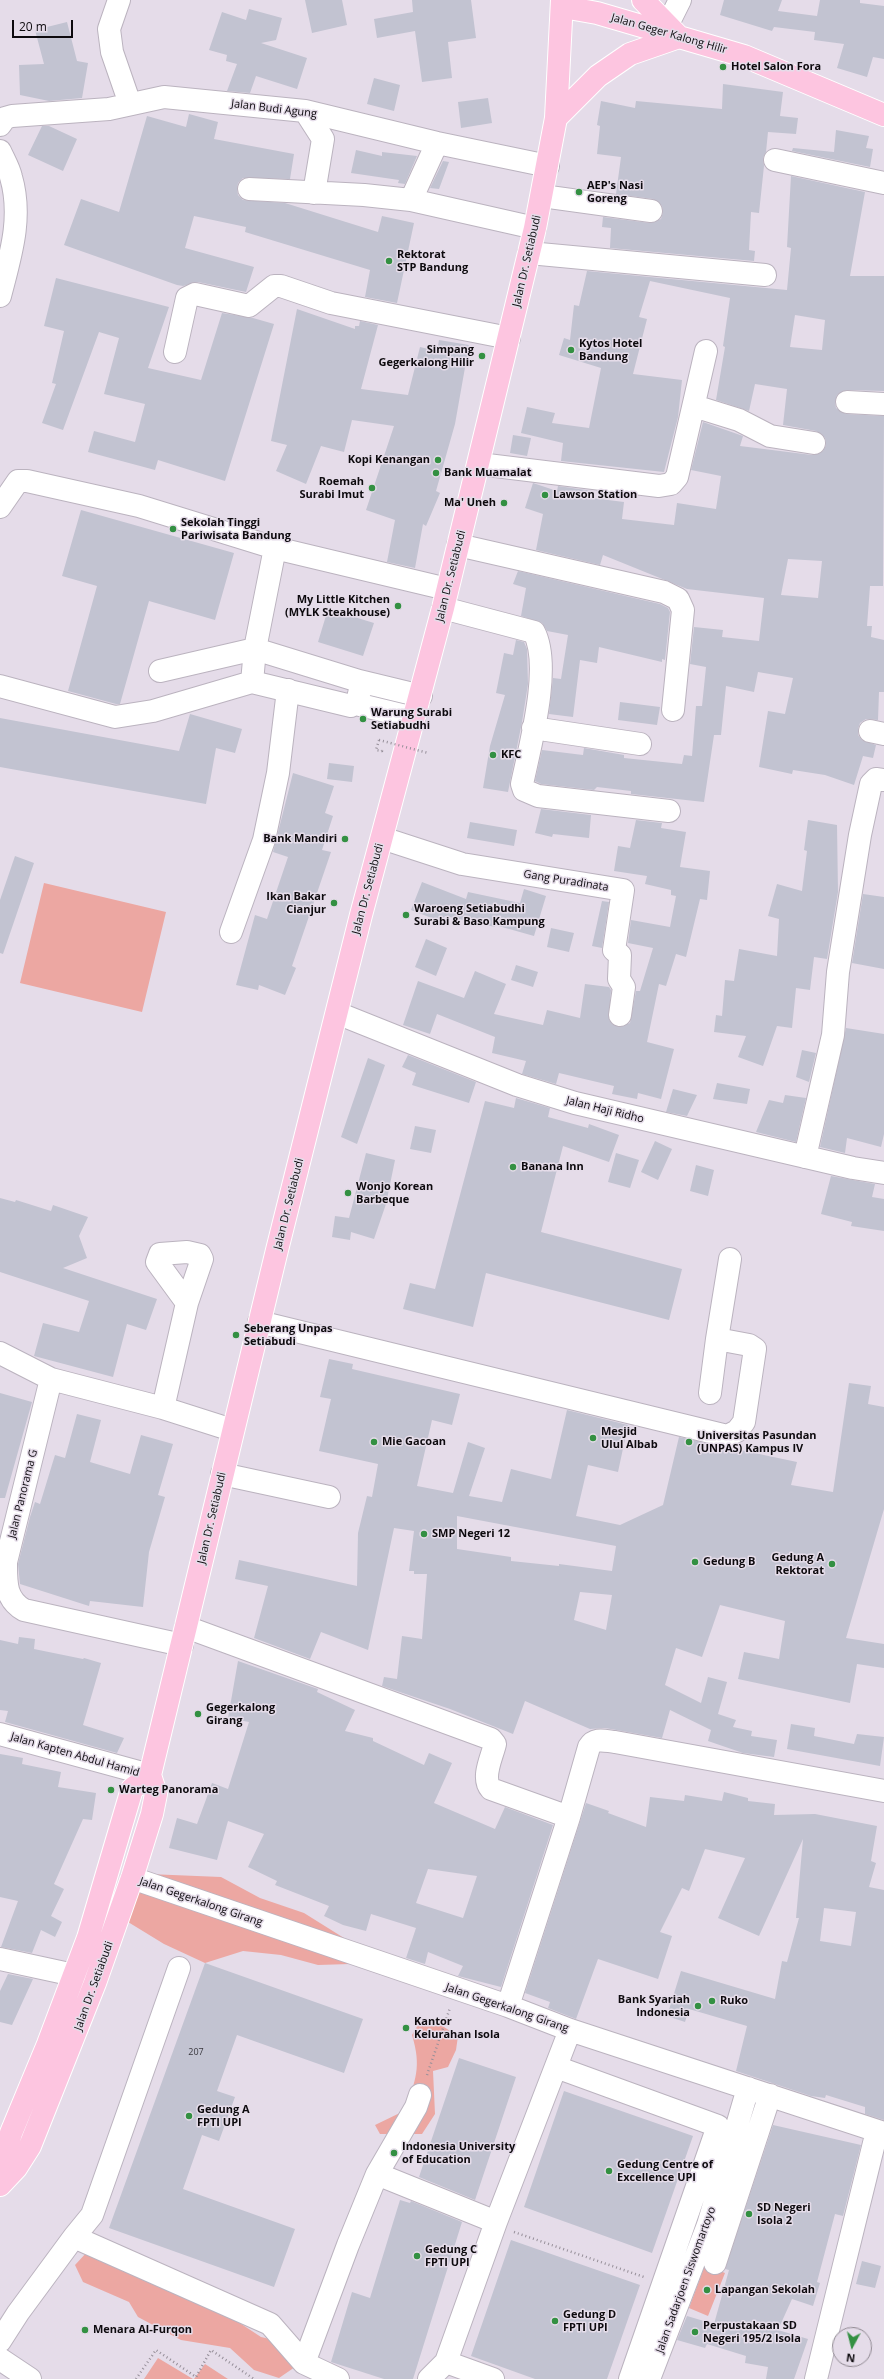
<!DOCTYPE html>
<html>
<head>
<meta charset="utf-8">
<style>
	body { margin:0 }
	#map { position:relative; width:884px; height:2379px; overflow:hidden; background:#e5dce9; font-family:"Open Sans",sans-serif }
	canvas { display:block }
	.north { position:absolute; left:832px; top:2327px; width:40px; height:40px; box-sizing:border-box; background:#e5dce9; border:1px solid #8f8891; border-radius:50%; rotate:187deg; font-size:11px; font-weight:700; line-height:16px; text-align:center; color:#0d0a0e }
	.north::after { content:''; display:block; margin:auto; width:14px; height:18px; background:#339042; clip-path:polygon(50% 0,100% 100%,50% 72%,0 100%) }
	.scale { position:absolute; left:12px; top:20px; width:61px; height:18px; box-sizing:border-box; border:2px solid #0d0a0e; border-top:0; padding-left:5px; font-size:12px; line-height:14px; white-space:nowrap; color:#0d0a0e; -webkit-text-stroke:3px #e5dce9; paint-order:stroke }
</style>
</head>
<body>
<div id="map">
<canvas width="884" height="2379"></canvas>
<div class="north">N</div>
<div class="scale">20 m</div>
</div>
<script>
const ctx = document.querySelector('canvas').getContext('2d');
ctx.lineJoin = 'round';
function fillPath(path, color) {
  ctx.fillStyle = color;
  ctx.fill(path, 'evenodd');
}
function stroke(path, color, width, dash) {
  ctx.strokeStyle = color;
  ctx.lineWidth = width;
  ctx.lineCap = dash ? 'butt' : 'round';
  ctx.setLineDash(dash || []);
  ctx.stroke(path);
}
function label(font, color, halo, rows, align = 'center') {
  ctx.font = font + ' "Open Sans",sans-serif';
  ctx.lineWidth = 3;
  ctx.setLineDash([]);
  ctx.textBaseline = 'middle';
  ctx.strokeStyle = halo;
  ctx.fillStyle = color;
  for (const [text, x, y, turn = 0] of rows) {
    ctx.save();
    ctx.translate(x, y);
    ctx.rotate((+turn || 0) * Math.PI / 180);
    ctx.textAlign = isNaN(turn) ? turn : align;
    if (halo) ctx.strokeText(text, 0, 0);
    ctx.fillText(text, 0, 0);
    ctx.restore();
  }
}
fillPath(new Path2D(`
	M44,883L166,912L142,1012L20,983Z
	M148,1874L221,1877L260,1898L304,1913L344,1938L350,1964L318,1965L281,1955L243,1951L205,1963L164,1944L115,1914Z
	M433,2020L458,2036L456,2050L448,2067L433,2071L435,2114L422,2134H380L375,2125L406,2110C415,2079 422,2068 412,2035L419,2023Z
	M88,2251L226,2314L261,2337L287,2343L295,2367L279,2378L254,2370L230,2348L181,2340L138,2317L129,2302L83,2282L75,2265Z
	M705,2265L725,2273L708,2316L689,2308Z
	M158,2358L193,2379H144Z
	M205,2364L228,2379H194Z`), '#eca7a2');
fillPath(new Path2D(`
	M305,0H342L347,25L312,33Z
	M412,0H471L476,38L448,42L452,78L422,82L415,31L377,38L374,19L413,12Z
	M724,0H782L778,11L817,16L820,0H860V3L884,6V59L873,57L867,77L837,68L844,44L814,40L815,32L774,27L772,31L720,15Z
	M249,9L282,18L276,40L261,43L307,58L297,89L256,76L250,93L227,91L237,64L226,61L227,55L209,50L222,12L246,20Z
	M67,22L77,61L88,63L82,98L49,101L20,95L19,65L44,64L35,30Z
	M374,78L400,85L394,111L367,104Z
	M723,84L783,92L780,116L798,118L796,134L768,132L766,152L763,158L764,166L759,213L751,212L749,250L755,251L754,261L610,248L611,228L602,227L603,217L650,223L661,219L663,212L662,206L653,199L616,194L621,157L597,154L600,126L597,125L601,101L635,108L636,101L722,109Z
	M488,98L492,123L461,128L458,102Z
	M189,114L218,122L214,139L294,154L290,179L243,178L238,183L237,189L238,195L243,200L285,203L378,232L382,216L414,223L397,303L365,297L370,270L245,232L246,227L194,216L185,248L254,267L246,292L198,282L183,286L177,285L64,245L81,199L119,212L147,116L186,127Z
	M42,126H49L77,139L63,171L28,155Z
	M836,130L869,136L866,148L873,149L870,167L792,151L793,148L834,152Z
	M356,150L382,156V152L417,156L405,184L398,183L399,180L351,173Z
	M443,161L449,162L439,189L430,188Z
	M791,176L865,192L850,276H884V391L847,390L837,395L835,402L836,408L846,414L884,416L883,586H870L867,626H872L871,637L884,640V692H879L878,720L866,719L860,723L858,729V735L862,740L876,745L873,758L863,756L854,785L825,775L793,770L792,774L759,767L768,711L785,714L793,678L758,672L754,692L726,686L721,735H714L704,802L631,794V791L597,787L594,790L541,784L535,781L542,750L583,755L584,748L624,755V758L682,764L684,755L692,756L696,706H702L706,667L690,664L694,627L723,630L722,637L759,641L764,598L687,589L603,555L600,565L536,550L543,514L525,508L533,483L557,491L558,486L593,491L592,498L624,502L622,519L674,525L677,503L716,509L721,476L691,470L703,422L743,436L740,446L812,455L823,451L826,445L825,438L816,431L783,425L787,389L755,384L749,411L716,400L725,347L723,346L730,298L650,281L639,317L647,319L633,374L682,380L678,417L664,472L561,461L563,443L521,433L527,407L555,413L552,423L589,428L601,368L559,355L564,338L570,340L574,305L579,306L587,271L787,290L791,248L787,247ZM795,315L825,320L822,350L790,347ZM788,559L822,561L818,598L781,595Z
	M56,278L169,307L148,368L201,380L222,313L253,318L274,324L225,481L158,460L155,470L88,452L94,431L135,442L145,404L104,394L119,338L99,332L63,430L42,423L56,384L52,383L64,331L44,326Z
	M297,309L355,329V326H359L360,321L378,325L361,389L408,395L420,347L437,351L439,340L469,345L455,424L436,491L440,493L426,526L423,524L415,568L387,562L395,520L366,510L394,426L352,420L344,452L321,446L306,484L276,471L287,445L271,441Z
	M513,435L531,438L527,456L510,453Z
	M81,510L234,553L215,620L149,601L120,704H116L68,691L97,586L62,576Z
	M518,571L660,604L668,608L670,612L665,660L662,659V662L599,647L597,663L580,660L573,717L549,714L553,678L561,679L568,635L547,631L542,623L521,616L526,588L513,584Z
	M328,609L374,623L363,656L318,642Z
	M516,640L524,642L527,649L528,684L522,722L508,792L483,788L490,746L505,695L496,693L504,653L513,655Z
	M620,702L660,707L657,725L618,720Z
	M190,714L242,729L235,753L216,748L206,804L0,767V718L179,751Z
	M329,763L354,766L352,782L327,779Z
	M293,773L334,786L325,813L333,816L322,850L331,852L292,966L296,968L285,995L259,985L258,990L236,985L255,915L267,919L288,857L273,852Z
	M541,809L591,815L589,838L553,834L552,837L535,833Z
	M636,820L662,823L661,828L686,832L680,867L710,871L707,900L700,899L686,957L676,954L666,986L659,984L647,1042L674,1049L661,1099L638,1093L637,1099L612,1094L614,1086L559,1073L556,1084L522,1074L526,1061L492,1053L495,1037L437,1014L430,1034L403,1025L418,981L464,998L475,971L506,984L494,1014L543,1025L547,1010L580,1018L585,984L609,987L611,990L609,1020L619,1027L630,1023L636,991H640L653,948L628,943L631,920L670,927L676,896L671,895V890L645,884L647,876L614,871L618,846L630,848Z
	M808,820L837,825L838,892L827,959L814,957L810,990L796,988L792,1028L777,1026L763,1066L738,1057L746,1036L714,1032L716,1015L722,1016L725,980L734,981L739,949L777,956L779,919L768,916L777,884L802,891L807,851L804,850Z
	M470,822L517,830L514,846L467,838Z
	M15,856L34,863L3,954L0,953V900Z
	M422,882L466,899L468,892L520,903L524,889L546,896L534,936L495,925V927L445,916L442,922L411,910Z
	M863,894L884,897V969L852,963Z
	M602,901L609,902L602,948L592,946Z
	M551,928L574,933L569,952L547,947Z
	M426,939L447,948L436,976L415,967Z
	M516,965L538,972L533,987L511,980Z
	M846,1028L884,1034V1134L881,1147L847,1138L845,1153L820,1147Z
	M802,1050L816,1053L809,1082L796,1077Z
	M408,1055L476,1082L469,1103L412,1085L416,1073L402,1067Z
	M368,1058L385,1065L357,1144L341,1137Z
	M717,1083L750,1089L747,1104L713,1099Z
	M673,1089L697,1095L687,1116L666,1112Z
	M785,1095L806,1098L796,1142L756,1132L769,1100L783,1103Z
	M516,1098L550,1108L548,1117L588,1128L589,1124L619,1135L609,1162L563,1146L541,1232L682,1269L669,1320L486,1273L473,1327L403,1309L410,1283L435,1289L485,1101L514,1108Z
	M415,1126L436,1130L431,1153L410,1149Z
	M655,1141L672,1149L658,1180L641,1172Z
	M366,1153L395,1160L386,1204L374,1239L351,1232L350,1240L332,1237L335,1216L349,1218Z
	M616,1153L639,1160L630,1188L608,1182Z
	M696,1165L714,1170L708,1196L690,1191Z
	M831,1176L875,1184L872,1197L884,1199V1231L851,1226L852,1222L821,1214Z
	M0,1198L15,1202L16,1200L51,1211L53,1205L88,1217L79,1236L87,1258L63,1268L157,1299L146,1330L127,1324L113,1377L34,1356L43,1323L79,1332L89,1301L0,1272Z
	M329,1359L353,1364L352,1369L460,1394L452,1425L432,1420L417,1486L453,1493L468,1442L485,1448L469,1496L502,1502L511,1469L551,1479L567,1410L628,1425L618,1472L588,1465L576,1516L620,1525L663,1505L679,1437L797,1462L791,1485L833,1492L849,1383L871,1386L868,1404L884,1407V1509L846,1638L884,1644V1668L857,1664L850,1703L738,1679L744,1652L779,1659L785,1621L720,1605L702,1657L676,1648L665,1685L701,1703L708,1677L727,1682L718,1714L736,1720L733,1727L752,1731L751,1736L777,1740L774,1757L743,1753L708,1741L711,1730L670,1710L662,1738L605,1728L590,1729L525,1701L513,1734L450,1709L382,1686L384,1677L397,1679L402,1636L422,1639L427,1574H414V1571H409L414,1531L394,1528L368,1650L321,1632L310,1659L254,1638L268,1586L235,1579L239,1560L357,1586L358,1533L367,1496L372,1497L378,1464L319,1451L331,1399L320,1397ZM457,1516L616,1546L612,1571L559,1564V1566L511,1561V1557L457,1549ZM580,1592L612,1595L606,1630L574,1620Z
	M0,1393L32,1402L5,1498H0Z
	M77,1414L101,1420L90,1462L130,1474L141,1435L173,1444L158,1495L165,1497L149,1552L143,1607L90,1601L89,1606L20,1584L18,1564L30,1517L35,1502L40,1504L55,1455L65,1458Z
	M19,1637L35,1639L34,1649L83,1659L84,1658L101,1663L83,1725L124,1738L117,1753L5,1722L8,1711L0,1710V1640L18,1644Z
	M238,1661L318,1689L317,1692L355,1710L345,1731L373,1738V1741L424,1765L429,1753L452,1763L434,1803L495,1829L505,1807L553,1825L501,1987L458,1976L463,1966L428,1952L425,1964L406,1958L416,1928L371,1914L366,1931L343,1925L324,1916L329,1906L275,1885L277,1881L248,1867L264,1834L228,1821L217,1860L169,1848L177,1818L197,1824L212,1783L228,1789L249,1722L228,1718ZM428,1869L477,1876L463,1918L416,1903Z
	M791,1724L815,1728L814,1736L854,1744L857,1734L884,1737L880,1766L787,1749Z
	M0,1754L23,1758L22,1764L61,1772L58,1787L96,1793L92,1820L83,1819L54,1884L64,1889L51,1916L62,1922L55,1937L41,1930L32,1953L1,1947L18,1901L0,1897Z
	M724,1792L748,1798V1801L775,1804L774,1815L815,1814L877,1826L871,1861L876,1863L869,1887L884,1890V2120L865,2114V2107L826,2095L825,2098L811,2096L736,2071L747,2026L689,2009L685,2022L667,2016L681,1971L775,1999L782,1961L787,1962L799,1918H796L803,1839L759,1936L718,1918L745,1858L705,1849L689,1891L682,1888L660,1932L672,1936L658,1979L598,1959L576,2019L548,2008L550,2002L525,1993L586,1803L609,1811L608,1813L646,1827L650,1797L684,1801L685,1795L722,1801ZM824,1908L856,1912L851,1946L820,1941Z
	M205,1963L363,2019L344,2073L237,2035L217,2091L235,2097L219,2141L202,2135L183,2189L295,2229L274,2287L109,2228Z
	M8,1974L33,1979L12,2025L0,2022V1991Z
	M459,2058L516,2077L475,2200L419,2177Z
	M564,2091L693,2136L652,2253L524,2207Z
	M773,2125L861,2145L843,2216L835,2214L817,2282L820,2283L813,2306L792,2299L778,2330L808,2339L794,2379H766L768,2367L745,2363L746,2356L707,2344L705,2348L677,2340L687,2316L714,2324L729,2270L725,2269Z
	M400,2200L410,2203L411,2201L462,2222L413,2379H384L331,2362L352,2292L370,2298Z
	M511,2240L640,2285L607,2379H535L471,2356Z
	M862,2261L881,2266L875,2288L856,2284Z`), '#c2c3d1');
const minor = new Path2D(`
	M119,0L109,29L112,52L130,104
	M668,24L680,0
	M305,111L323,139L314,193
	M0,125L5,118L12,116L109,109L164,97L305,111L437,143L548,166
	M0,151C4,160 9,168 11,177C23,218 10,257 0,296
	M775,160L884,183
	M249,189L364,195L411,200L535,228
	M542,196L651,211
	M411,200L437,143
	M529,253L765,275
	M175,352L187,298L195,294L249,306L274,286H281L331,303L509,338
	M847,402L884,404
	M694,406L739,420L770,436L814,443
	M479,464L659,486L671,484L677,477L706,351
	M0,507L18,481H27L139,506L275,548L447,589
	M458,545L664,592L678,599L683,610L673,710
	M443,608L534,632C552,666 530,746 522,784L524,790L538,796L669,811
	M359,681L421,696
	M252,682L255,649L275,548
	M0,686L115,717L153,711L252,682L351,706L357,703L361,685L359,681L255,649L160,671
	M356,704L414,718
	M533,728L640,744
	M870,731L884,734
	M382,838L462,864L623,890L614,950L620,955L619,979L624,987L620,1015
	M231,932L264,840L278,773L288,690
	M337,1013L517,1085L575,1103L853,1168L884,1173
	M805,1157L833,1035L838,972L860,835L871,784L876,779L884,780
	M259,1322L727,1436L737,1431L744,1422L755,1349L749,1345L717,1339L730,1259
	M0,1353L51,1379L163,1408L232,1430
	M51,1379L6,1562C6,1582 5,1599 24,1610L182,1645
	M710,1393L717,1339
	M163,1408L187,1303L202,1259L200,1255L187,1252L160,1254L157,1262L187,1303
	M222,1474L329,1497
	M186,1627L491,1739L495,1744C492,1757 481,1778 491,1789L569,1817
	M0,1734L150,1775
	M132,1878L508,2006L570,2030L884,2133
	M0,1959L74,1975
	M508,2006L569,1817L589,1747C595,1737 605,1741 615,1742L884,1791
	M556,2067L718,2126L630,2379
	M377,2174L496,2222
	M74,2237L92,2215L179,1968
	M715,2263L770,2095
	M0,2341L18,2313L74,2237L270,2324L304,2363L338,2379
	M0,2359L30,2379
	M446,2362L493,2379
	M304,2363L348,2245L377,2174L416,2107L420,2095
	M429,2379L446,2362L496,2222L570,2030
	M649,2379L708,2225L748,2088
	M816,2379L877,2131`);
const major = new Path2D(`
	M643,0L679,37
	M563,7L597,13L744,56L884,115
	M556,118L598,76L630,54L679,37
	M0,2170L11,2133L48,2044L88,1938L132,1789L150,1775
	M0,2185L16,2168L30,2146L95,1983L132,1878L152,1814L156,1794L150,1775L277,1250L361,915L443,608L535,228L556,118L562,0`);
stroke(minor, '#bbb3bf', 24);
stroke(major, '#fff', 24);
stroke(new Path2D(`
	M379,740L376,750L382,751V749
	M427,2075L450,2008
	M514,2232L644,2277
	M136,2379L156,2350L196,2377L211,2350L254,2379`), '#968f99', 2.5, [1, 3]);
stroke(minor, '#fff', 22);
stroke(major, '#fdc5e0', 22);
stroke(new Path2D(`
	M379,740L428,753`), '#968f99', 2.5, [1, 3]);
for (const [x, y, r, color] of [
	[723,67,4,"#339042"],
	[579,192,4,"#339042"],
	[389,261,4,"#339042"],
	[571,350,4,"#339042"],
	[482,356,4,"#339042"],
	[438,460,4,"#339042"],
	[436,473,4,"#339042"],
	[372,488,4,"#339042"],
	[545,495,4,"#339042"],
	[504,503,4,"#339042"],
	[173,529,4,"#339042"],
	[398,606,4,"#339042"],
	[363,719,4,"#339042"],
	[493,755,4,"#339042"],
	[345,839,4,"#339042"],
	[334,903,4,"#339042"],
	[406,915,4,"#339042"],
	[513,1167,4,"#339042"],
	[348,1193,4,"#339042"],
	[236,1335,4,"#339042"],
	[593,1438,4,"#339042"],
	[374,1442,4,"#339042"],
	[689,1442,4,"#339042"],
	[424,1534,4,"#339042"],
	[695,1562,4,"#339042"],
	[832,1564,4,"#339042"],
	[198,1714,4,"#339042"],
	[111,1790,4,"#339042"],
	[712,2001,4,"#339042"],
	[698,2006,4,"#339042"],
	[406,2028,4,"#339042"],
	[189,2116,4,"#339042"],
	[394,2153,4,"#339042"],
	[609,2171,4,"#339042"],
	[749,2214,4,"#339042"],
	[417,2256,4,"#339042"],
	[707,2290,4,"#339042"],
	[555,2321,4,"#339042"],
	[85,2330,4,"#339042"],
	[695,2332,4,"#339042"]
]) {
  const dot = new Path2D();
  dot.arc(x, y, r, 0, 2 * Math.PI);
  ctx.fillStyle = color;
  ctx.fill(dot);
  stroke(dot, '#e5dce9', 1.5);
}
label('9px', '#3a383f', null, [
	["207",196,2052]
]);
label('11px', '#0d0a0e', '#e5dce9', [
	["Jalan Geger Kalong Hilir",669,34,16],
	["Jalan Budi Agung",274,109,7],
	["Jalan Dr. Setiabudi",527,261,-77],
	["Jalan Dr. Setiabudi",451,576,-76],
	["Gang Puradinata",566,881,9],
	["Jalan Dr. Setiabudi",368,889,-75],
	["Jalan Haji Ridho",605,1110,14],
	["Jalan Dr. Setiabudi",289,1204,-76],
	["Jalan Panorama G",23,1494,-76],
	["Jalan Dr. Setiabudi",212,1518,-77],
	["Jalan Kapten Abdul Hamid",75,1755,16],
	["Jalan Gegerkalong Girang",201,1902,19],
	["Jalan Dr. Setiabudi",94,1986,-70],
	["Jalan Gegerkalong Girang",507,2008,19],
	["Jalan Sadarjoen Siswomartoyo",686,2280,-70]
]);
label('bold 11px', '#0d0a0e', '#e5dce9', [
	["Hotel Salon Fora",731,67],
	["AEP's Nasi",587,186],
	["Goreng",587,199],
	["Rektorat",397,255],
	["STP Bandung",397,268],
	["Kytos Hotel",579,344],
	["Bandung",579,357],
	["Simpang",474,350,"right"],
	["Gegerkalong Hilir",474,363,"right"],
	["Kopi Kenangan",430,460,"right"],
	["Bank Muamalat",444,473],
	["Roemah",364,482,"right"],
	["Surabi Imut",364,495,"right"],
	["Lawson Station",553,495],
	["Ma' Uneh",496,503,"right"],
	["Sekolah Tinggi",181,523],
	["Pariwisata Bandung",181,536],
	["My Little Kitchen",390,600,"right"],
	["(MYLK Steakhouse)",390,613,"right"],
	["Warung Surabi",371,713],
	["Setiabudhi",371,726],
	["KFC",501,755],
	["Bank Mandiri",337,839,"right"],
	["Ikan Bakar",326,897,"right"],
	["Cianjur",326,910,"right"],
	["Waroeng Setiabudhi",414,909],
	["Surabi & Baso Kampung",414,922],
	["Banana Inn",521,1167],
	["Wonjo Korean",356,1187],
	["Barbeque",356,1200],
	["Seberang Unpas",244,1329],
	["Setiabudi",244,1342],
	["Mesjid",601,1432],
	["Ulul Albab",601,1445],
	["Universitas Pasundan",697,1436],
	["(UNPAS) Kampus IV",697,1449],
	["Mie Gacoan",382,1442],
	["SMP Negeri 12",432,1534],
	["Gedung A",824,1558,"right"],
	["Rektorat",824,1571,"right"],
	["Gedung B",703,1562],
	["Gegerkalong",206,1708],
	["Girang",206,1721],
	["Warteg Panorama",119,1790],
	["Bank Syariah",690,2000,"right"],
	["Indonesia",690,2013,"right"],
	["Ruko",720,2001],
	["Kantor",414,2022],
	["Kelurahan Isola",414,2035],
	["Gedung A",197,2110],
	["FPTI UPI",197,2123],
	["Indonesia University",402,2147],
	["of Education",402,2160],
	["Gedung Centre of",617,2165],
	["Excellence UPI",617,2178],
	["SD Negeri",757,2208],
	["Isola 2",757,2221],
	["Gedung C",425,2250],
	["FPTI UPI",425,2263],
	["Lapangan Sekolah",715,2290],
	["Gedung D",563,2315],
	["FPTI UPI",563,2328],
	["Perpustakaan SD",703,2326],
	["Negeri 195/2 Isola",703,2339],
	["Menara Al-Furqon",93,2330]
], 'left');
</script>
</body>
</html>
